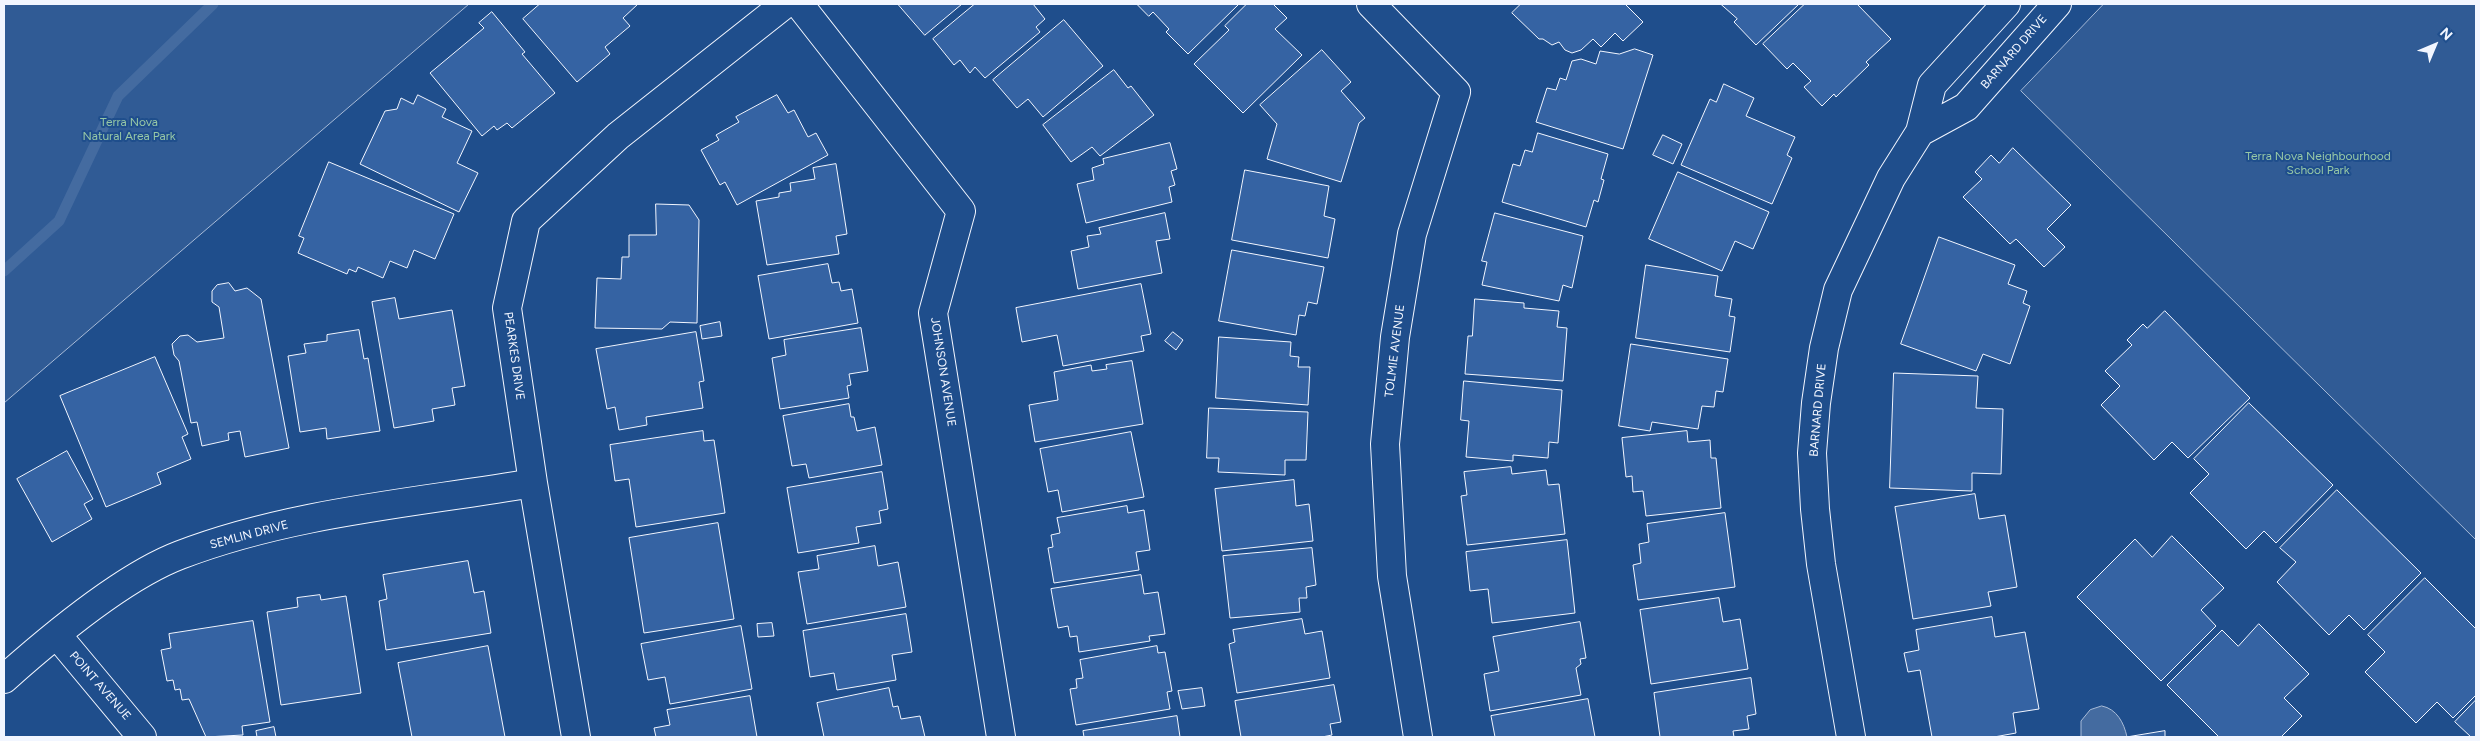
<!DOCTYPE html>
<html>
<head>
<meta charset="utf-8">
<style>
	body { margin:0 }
	#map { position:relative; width:2480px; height:741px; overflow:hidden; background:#1f4e8c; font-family:Figtree,sans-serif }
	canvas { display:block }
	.frame { position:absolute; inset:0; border:5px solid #f2f6ff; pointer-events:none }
	.north { position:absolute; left:2410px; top:20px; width:50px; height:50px; -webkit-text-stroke:4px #1f4e8c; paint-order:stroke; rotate:45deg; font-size:14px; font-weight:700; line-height:20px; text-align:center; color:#f2f6ff }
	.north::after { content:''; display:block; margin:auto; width:18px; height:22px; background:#f2f6ff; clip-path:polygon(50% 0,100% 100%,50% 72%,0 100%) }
</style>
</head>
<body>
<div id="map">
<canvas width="2480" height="741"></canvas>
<div class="frame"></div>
<div class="north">N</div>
</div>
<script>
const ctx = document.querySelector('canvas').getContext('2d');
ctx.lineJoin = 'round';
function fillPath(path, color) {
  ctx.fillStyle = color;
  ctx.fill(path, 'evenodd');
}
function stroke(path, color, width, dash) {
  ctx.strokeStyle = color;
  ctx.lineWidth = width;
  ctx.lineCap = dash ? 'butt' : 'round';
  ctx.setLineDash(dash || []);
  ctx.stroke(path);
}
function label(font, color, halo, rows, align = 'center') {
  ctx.font = font + ' Figtree,sans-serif';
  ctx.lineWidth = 4;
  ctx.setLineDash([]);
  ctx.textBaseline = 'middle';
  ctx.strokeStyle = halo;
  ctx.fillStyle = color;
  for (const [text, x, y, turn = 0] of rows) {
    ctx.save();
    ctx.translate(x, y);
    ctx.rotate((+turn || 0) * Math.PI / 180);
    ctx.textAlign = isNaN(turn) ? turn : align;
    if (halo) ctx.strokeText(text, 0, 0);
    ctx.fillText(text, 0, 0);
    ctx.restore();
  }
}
const green = new Path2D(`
	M4,4H469L4,403Z
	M2104,4H2476V540L2021,91Z`);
fillPath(green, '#305b95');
stroke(green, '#a8bbd7', 1);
const water = new Path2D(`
	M2102,706C2117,709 2124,723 2127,737H2081V721L2090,710Z`);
fillPath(water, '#446ba0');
stroke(water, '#a8bbd7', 1);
stroke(new Path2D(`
	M4,271L59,221L118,96L213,4`), '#446ba0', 11);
const building = new Path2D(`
	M540,4H638L623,18L630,26L605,47L610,54L577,82L523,19Z
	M898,4H962L925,35Z
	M975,4H1033L1045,19L1036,27L1040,32L985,78L975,67L970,73L960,60L954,65L933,39Z
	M1137,4H1239L1188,54L1166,32L1169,29L1153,12L1149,16Z
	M1247,4H1273L1287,18L1275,29L1302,55L1243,113L1194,64L1229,30L1225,26Z
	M1521,4H1625L1643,22L1623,41L1615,33L1601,47L1593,39L1581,50L1572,53L1565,50L1559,42L1552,45L1543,39H1539L1512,13Z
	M1721,4H1799L1756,45L1734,22L1737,19Z
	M1805,4H1857L1891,39L1866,62L1869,65L1836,97L1834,94L1822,106L1804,87L1811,81L1793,63L1787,69L1763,44Z
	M492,12L525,52L522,54L555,93L512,128L507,123L497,130L494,126L482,136L430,73L484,28L479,23Z
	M1064,20L1103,66L1043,117L1028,99L1017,108L993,80Z
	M1635,49L1653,55L1623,149L1536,122L1547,88L1556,90L1560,78L1566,80L1572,61L1581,59L1596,64L1600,51L1619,54Z
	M1322,50L1351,82L1341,91L1365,118L1359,123L1341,182L1267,159L1277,124L1260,105Z
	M1114,70L1128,88L1131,86L1154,115L1100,156L1092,147L1071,162L1043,125Z
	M1724,84L1754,98L1746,116L1795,137L1787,155L1792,158L1772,204L1681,165L1710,99L1716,102Z
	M418,95L446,109L442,117L472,131L457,163L478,173L459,212L360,164L385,111L397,109L401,98L413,104Z
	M777,95L788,113L794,110L808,137L816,133L828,155L737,205L725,182L720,185L701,150L719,140L716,135L739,122L736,117Z
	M1538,133L1608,154L1601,179L1604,180L1598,202L1594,200L1586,227L1502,202L1513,164L1520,166L1525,150L1532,152Z
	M1663,135L1682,144L1673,164L1653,155Z
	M1170,143L1177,169L1171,171L1175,185L1169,187L1172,202L1086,223L1077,184L1094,180L1092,168L1104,164L1103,159Z
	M2013,148L2071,205L2047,229L2065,247L2044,267L2016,239L2010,244L1963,197L1982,179L1975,172L1991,155L1999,163Z
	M329,162L454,214L435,259L414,250L407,268L390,261L383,278L358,267L356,272L349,269L347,274L298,253L304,238L299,236Z
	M836,164L847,234L836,236L839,254L767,265L756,201L779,197V193L791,191L790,183L815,179L813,168Z
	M1245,170L1329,186L1324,216L1335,219L1328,258L1232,240Z
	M1678,172L1769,212L1753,249L1735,241L1722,271L1649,239Z
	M656,204L689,205L699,220L697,323L670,322L662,329L595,328L597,278L621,279L622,257H629V235H656Z
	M1165,213L1170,239L1156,241L1162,273L1078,289L1071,251L1089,247L1087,236L1101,234L1099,228Z
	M1495,213L1583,236L1572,288L1563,285L1559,301L1482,285L1487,262L1482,261Z
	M1939,237L2015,265L2008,284L2027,291L2023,303L2030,306L2010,364L1983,354L1976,371L1901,344Z
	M1232,250L1324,267L1317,304L1308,302L1305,316L1299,315L1296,335L1219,321Z
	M828,264L832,283L839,282L841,291L852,289L858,323L769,339L758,276Z
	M1646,265L1718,276L1715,296L1732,299L1729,316L1735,317L1730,352L1636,338Z
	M229,283L235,291L247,288L261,299L289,448L245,457L240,431L228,433L229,440L202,446L197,422L191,423L179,361L174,355L172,344L180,336L188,335L197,342L224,338L219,307L212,302V291L217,285Z
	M1141,284L1151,334L1141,336L1144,351L1063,366L1057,335L1022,342L1016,308Z
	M395,298L399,319L452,310L465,386L452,388L455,405L432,409L434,421L394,428L372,302Z
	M1475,299L1524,303V308L1559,311L1557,327L1567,328L1563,381L1465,374L1468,336H1472Z
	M2165,311L2250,398L2188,458L2172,442L2154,460L2101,405L2120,386L2105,371L2132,345L2127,340L2143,324L2147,328Z
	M720,322L722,336L702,339L700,326Z
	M861,328L868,371L849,374L851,385L847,386L849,398L780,409L772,358L786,355L784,340Z
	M359,330L364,359L368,358L380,431L327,439L326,428L300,432L288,356L306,353L304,344L327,341V335Z
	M696,332L704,381L699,382L703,408L646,417L647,425L619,430L615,407L607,409L596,349Z
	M1173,332L1183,340L1176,350L1165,341Z
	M1219,337L1291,342L1290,356L1299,357L1298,367H1310L1308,405L1216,398Z
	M1631,344L1728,359L1723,392L1716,391L1714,407L1702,406L1698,429L1652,422L1650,431L1619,426Z
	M155,357L188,434L182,437L191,459L157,473L161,484L106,507L60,396Z
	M1132,361L1143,424L1035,442L1029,405L1058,400L1054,372L1091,365L1092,371L1107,369L1106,365Z
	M1894,373L1978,376L1976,408L2003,409L2001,474L1972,473V491L1890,488Z
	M1464,381L1562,390L1558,443L1549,442L1548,458L1513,455V461L1466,457L1469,421L1461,420Z
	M2249,403L2333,485L2276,543L2264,531L2246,549L2190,493L2209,474L2194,459Z
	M849,404L851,417H854L857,431L875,427L882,465L809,478L806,464L792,466L783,416Z
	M1209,408L1308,412L1306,460H1285V475L1218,472L1219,458H1207Z
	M703,431L704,441L714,440L725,513L636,527L629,479L615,481L610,445Z
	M1687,431L1688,442L1710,440L1711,458H1716L1721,508L1646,516L1643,491L1633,492L1632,476L1626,477L1622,438Z
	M1131,432L1144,497L1062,512L1058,490L1048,492L1040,449Z
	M67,451L93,499L84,504L92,519L52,542L17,479Z
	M1511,467L1512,474L1546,470L1548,485L1559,484L1565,534L1467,545L1461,496L1467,495L1464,472Z
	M882,472L888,509L879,511L881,523L856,527L859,543L798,553L787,488Z
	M1294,480L1296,506L1309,504L1313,541L1222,551L1215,489Z
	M2337,490L2421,573L2364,630L2349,615L2329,635L2277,582L2296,562L2280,548Z
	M1975,494L1979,519L2005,515L2017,587L1988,592L1991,606L1913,619L1895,507Z
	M1127,506L1128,513L1144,510L1150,550L1136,552L1139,570L1054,583L1048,548L1053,547L1051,535L1060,533L1057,518Z
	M1725,513L1735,587L1638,600L1633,565L1641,563L1639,544L1649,542L1647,524Z
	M718,523L734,619L644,633L629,538Z
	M2172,536L2224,588L2201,610L2216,626L2161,681L2077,597L2135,539L2152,557Z
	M1567,540L1575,613L1492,623L1488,589L1470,591L1466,552Z
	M875,546L878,566L898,562L906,607L807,624L798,572L819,569L817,556Z
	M1312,548L1316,585L1306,587L1307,598H1299L1300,612L1230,618L1223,556Z
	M468,561L474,593L484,591L491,633L386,650L379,601L387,599L383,575Z
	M1141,575L1144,594L1158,592L1165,634L1149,636L1150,641L1079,652L1077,636L1070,637L1068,626L1058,628L1051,589Z
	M2425,578L2476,629V695L2453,718L2437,702L2416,723L2365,672L2385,652L2368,635Z
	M320,595L321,600L346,596L361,693L281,705L267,612L298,607L297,598Z
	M1719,598L1723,622L1740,619L1748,669L1651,684L1640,610Z
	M906,614L912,652L892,655L896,680L837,690L834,673L810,677L803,631Z
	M1992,617L1995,637L2025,632L2039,709L2013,713L2016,733L1994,737H1932L1920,670L1908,672L1904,653L1919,650L1916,630Z
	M1302,619L1305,634L1322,631L1330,678L1237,693L1229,644L1235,642L1233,630Z
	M253,621L270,722L242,726L243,735L206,737L189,699L182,700L180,689L175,690L173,680L167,681L161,650L171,648L169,634Z
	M1580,622L1586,658L1580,659L1581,664L1576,668L1581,695L1490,711L1484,674L1499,671L1493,637Z
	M772,623L774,636L758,637L757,624Z
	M2259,624L2309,674L2284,698L2302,716L2281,737H2219L2167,685L2222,630L2238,646Z
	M741,626L752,689L670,704L665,677L648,680L641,644Z
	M488,646L505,737H412L398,663Z
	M1157,646L1158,653L1165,652L1172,691L1167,692L1170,709L1076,725L1070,689L1077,688L1076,679L1083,678L1080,660Z
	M1751,678L1756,714L1747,716L1749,729L1733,731L1734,737H1660L1654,693Z
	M1334,685L1341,722L1330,724L1332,735L1322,737H1241L1235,701Z
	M889,688L893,707L898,706L901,719L920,716L925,737H824L817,703Z
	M1202,688L1205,706L1182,709L1178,691Z
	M750,696L757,737H656L654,728L670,725L667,710Z
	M1588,699L1595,737H1495L1491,716Z
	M2476,700V737H2471L2455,722Z
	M1177,716L1180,737H1084L1083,731Z
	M274,727L276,737H257L256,731Z
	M2165,731V737H2127Z`);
fillPath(building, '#3563a3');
stroke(building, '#f2f6ff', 1);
const minor = new Path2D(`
	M799,4L961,211L933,313L1001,737
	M1371,4L1456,92L1412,234L1395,337L1385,444L1392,576L1418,737
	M1920,132L1966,107L2057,4
	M57,635L142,737
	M4,679C50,638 122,577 180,555C292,512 416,503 533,483
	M576,737L533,483L507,308L526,221L618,136L785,4
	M1851,737L1821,564L1815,509L1812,453L1816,403L1824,348L1838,290L1891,178L1920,132L1932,85L2006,4`);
stroke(minor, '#f2f6ff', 30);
stroke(minor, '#1f4e8c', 28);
label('12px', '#f2f6ff', '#1f4e8c', [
	["BARNARD DRIVE",2014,52,-49],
	["TOLMIE AVENUE",1395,351,-83],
	["PEARKES DRIVE",514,356,82],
	["JOHNSON AVENUE",943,372,81],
	["BARNARD DRIVE",1818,410,-85],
	["SEMLIN DRIVE",249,535,-15],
	["POINT AVENUE",100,686,49]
]);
label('12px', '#97c8a6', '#1f4e8c', [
	["Terra Nova",129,122],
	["Natural Area Park",129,136],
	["Terra Nova Neighbourhood",2318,156],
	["School Park",2318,170]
]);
</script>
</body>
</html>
